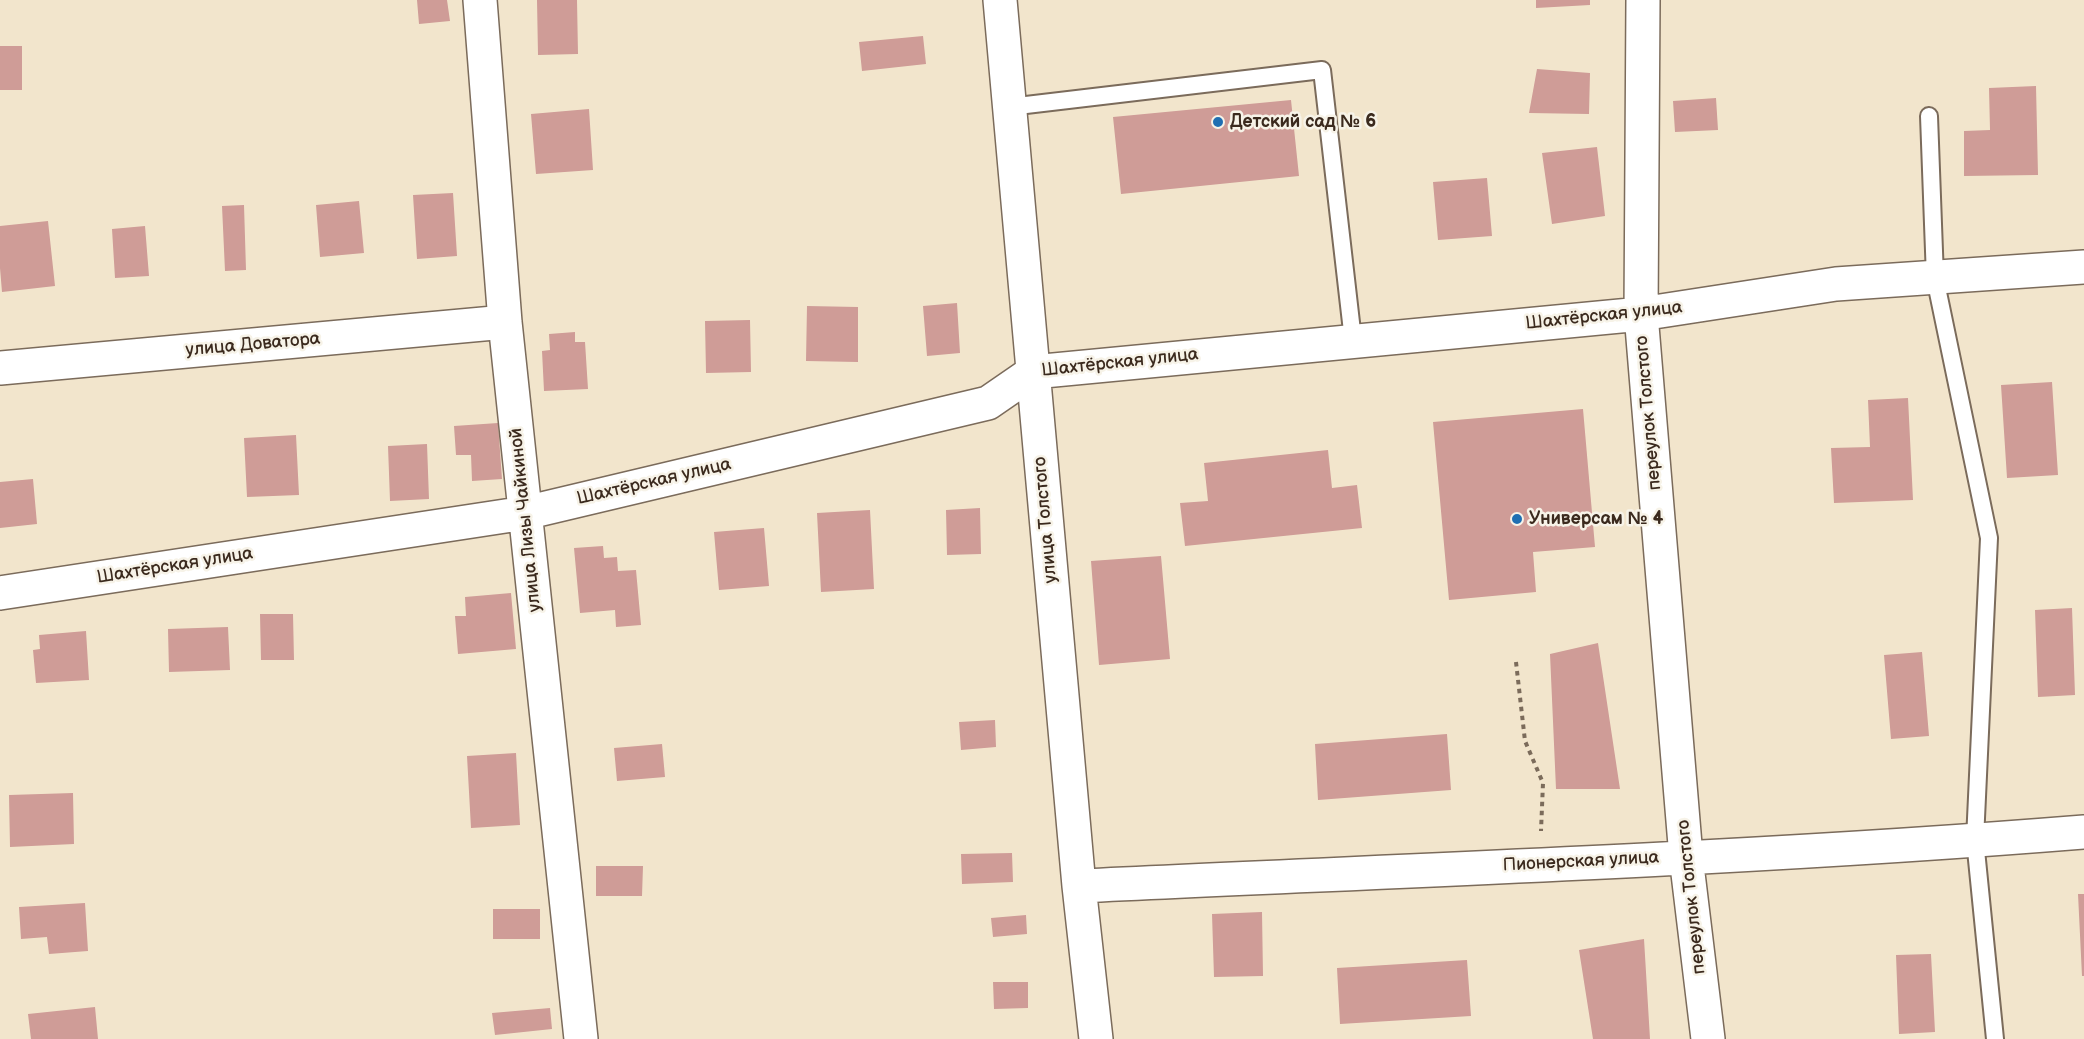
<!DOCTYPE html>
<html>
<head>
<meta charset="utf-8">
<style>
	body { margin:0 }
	canvas { display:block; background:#f2e5cc }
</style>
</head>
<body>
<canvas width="2084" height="1039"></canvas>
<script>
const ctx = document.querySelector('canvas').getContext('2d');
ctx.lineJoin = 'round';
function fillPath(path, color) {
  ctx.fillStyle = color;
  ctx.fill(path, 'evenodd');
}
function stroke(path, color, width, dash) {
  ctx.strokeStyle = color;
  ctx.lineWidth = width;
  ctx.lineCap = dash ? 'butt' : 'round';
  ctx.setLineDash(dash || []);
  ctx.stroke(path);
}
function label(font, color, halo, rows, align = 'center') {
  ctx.font = font + ' "Balsamiq Sans",sans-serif';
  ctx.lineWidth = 5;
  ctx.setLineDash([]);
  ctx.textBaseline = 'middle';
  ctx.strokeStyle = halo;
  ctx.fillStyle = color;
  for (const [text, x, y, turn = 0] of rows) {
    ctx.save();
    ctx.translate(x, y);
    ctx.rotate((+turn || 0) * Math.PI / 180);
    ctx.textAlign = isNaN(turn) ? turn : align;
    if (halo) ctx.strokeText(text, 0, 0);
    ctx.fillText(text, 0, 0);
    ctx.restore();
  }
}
fillPath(new Path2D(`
	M417,0H447L450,21L419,24Z
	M537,0H577L578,54L538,55Z
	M1536,0H1590V5L1536,8Z
	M923,36L926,64L862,71L859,42Z
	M0,46H22V90H0Z
	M1537,69L1590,73L1589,114L1529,113Z
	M2036,86L2038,175L1964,176V131L1990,130L1989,88Z
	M1716,98L1718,130L1675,132L1673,101Z
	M1291,100L1299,176L1121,194L1113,117Z
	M589,109L593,170L536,174L531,114Z
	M1597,147L1605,216L1552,224L1542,153Z
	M1487,178L1492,236L1438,240L1433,182Z
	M453,193L457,256L417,259L413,195Z
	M359,201L364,253L320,257L316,205Z
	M244,205L246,270L225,271L222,206Z
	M48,221L55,286L2,292L0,268V226Z
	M145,226L149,276L115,278L112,229Z
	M957,303L960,353L927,356L923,306Z
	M807,306L858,307V362L806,361Z
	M750,320L751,372L706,373L705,321Z
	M575,332V342H585L588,389L544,391L542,351L550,350L549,334Z
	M2052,382L2058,475L2007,478L2001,385Z
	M1908,398L1913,500L1834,503L1831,448L1870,447L1868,400Z
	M1583,409L1595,547L1533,552L1536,592L1449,600L1433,422Z
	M498,423L502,479L472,481L471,455H456L454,426Z
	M296,435L299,495L247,497L244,438Z
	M427,444L429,499L390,501L388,446Z
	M1328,450L1332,488L1357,485L1362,528L1185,546L1180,503L1208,501L1204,463Z
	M33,479L37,524L0,528V482Z
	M980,508L981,554L947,555L946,510Z
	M870,510L874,589L821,592L817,513Z
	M764,528L769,586L719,590L714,532Z
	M603,546L604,558L617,557L618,571L636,570L641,625L616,627L615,610L580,613L574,548Z
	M1161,556L1170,659L1099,665L1091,561Z
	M511,593L516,649L458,654L455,616H466L465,597Z
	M2072,608L2075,695L2038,697L2035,610Z
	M260,614H293L294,660H261Z
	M228,627L230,670L169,672L168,629Z
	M86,631L89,680L36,683L33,650L40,649L39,635Z
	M1598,643L1620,789H1556L1550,654Z
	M1922,652L1929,736L1891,739L1884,655Z
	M995,720L996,747L961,750L959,722Z
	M1447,734L1451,790L1318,800L1315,744Z
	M662,744L665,777L617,781L614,748Z
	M516,753L520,825L471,828L467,756Z
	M73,793L74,844L10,847L9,795Z
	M1012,853L1013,882L962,884L961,854Z
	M596,866H643L642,896H596Z
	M2078,894H2084V976H2082Z
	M85,903L88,951L49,954L47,937L21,939L19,907Z
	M493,909H540V939H493Z
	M1262,912L1263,976L1214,977L1212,914Z
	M1026,915L1027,934L993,937L991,918Z
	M1644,939L1650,1039H1593L1579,950Z
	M1931,954L1935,1032L1899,1034L1896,955Z
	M1467,960L1471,1016L1340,1024L1337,968Z
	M993,982H1028V1008L994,1009Z
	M95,1007L98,1039H31L28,1014Z
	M550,1008L552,1029L495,1035L492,1013Z`), '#cf9c97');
const lane = new Path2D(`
	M1009,107L1322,70L1353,340
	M1929,116L1935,278L1989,538L1975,840L1995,1039`);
const street = new Path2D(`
	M480,0L505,322L581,1039
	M1000,0L1079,886L1096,1039
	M1643,0L1641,314L1686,857L1708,1039
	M0,368L505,322
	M0,593L525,513L988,403L1033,372L1641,314L1836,284L2084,267
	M1079,886C1414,870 1750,859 2084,832`);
stroke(lane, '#7b6b5b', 20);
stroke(street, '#7b6b5b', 36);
stroke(new Path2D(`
	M1516,662L1525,741L1543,783L1541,831`), '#7b6b5b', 4, [4.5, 4.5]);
stroke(lane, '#fff', 16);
stroke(street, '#fff', 33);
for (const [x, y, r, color] of [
	[1218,122,6,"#1f6fb2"],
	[1517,519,6,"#1f6fb2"]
]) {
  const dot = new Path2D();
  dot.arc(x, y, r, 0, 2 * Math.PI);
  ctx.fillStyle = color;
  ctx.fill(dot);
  stroke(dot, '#f7f3e8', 2);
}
label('bold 18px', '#3b2a1e', '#f7f3e8', [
	["Детский сад № 6",1230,122],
	["Универсам № 4",1529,519]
], 'left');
label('18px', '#3b2a1e', '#f7f3e8', [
	["Шахтёрская улица",1604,316,-6],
	["улица Доватора",253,345,-5],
	["Шахтёрская улица",1120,363,-6],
	["переулок Толстого",1649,413,-95],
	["Шахтёрская улица",654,482,-13],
	["улица Лизы Чайкиной",526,520,-96],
	["улица Толстого",1046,520,-95],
	["Шахтёрская улица",175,566,-9],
	["Пионерская улица",1581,862,-3],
	["переулок Толстого",1692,897,-96]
]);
</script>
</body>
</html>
